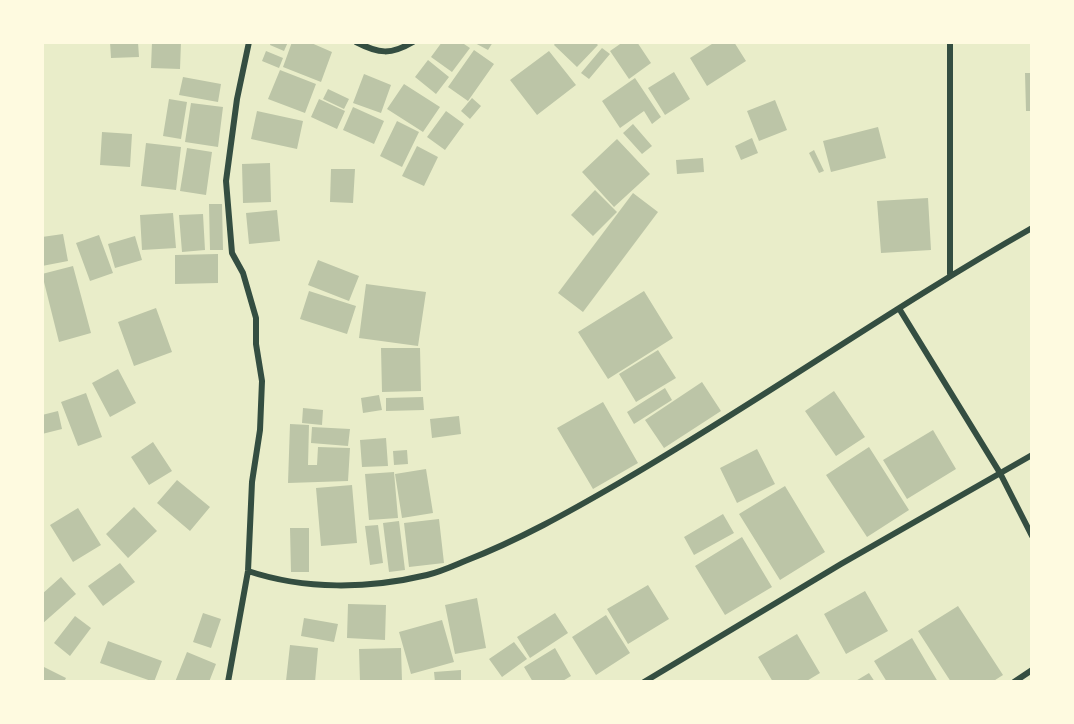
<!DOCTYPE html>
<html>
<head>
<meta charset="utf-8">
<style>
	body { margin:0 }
	#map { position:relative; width:1074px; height:724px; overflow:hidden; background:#e9edc9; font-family:"PT Sans",sans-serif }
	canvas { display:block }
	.frame { position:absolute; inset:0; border:44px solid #fefae0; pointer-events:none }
</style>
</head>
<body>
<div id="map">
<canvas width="1074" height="724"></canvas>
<div class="frame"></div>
</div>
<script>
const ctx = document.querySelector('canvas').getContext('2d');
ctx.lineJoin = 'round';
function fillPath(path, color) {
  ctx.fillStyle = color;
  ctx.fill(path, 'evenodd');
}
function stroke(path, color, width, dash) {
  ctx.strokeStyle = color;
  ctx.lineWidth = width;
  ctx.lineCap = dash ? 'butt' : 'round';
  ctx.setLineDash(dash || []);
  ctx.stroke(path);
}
fillPath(new Path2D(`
	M110,42H138L139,57L111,58Z
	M152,42H181L180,69L151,68Z
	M271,42H288L284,51L270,45Z
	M292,42H309L332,52L321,82L283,67Z
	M442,42H461L470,48L452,72L431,57Z
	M473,42H493L488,50Z
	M556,42H595L598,45L577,67L554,45Z
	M623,42H637L651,63L629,79L610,51Z
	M715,42H734L746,61L707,86L690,58Z
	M602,48L610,54L589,79L581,73Z
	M474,50L494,64L468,101L448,87Z
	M266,51L283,58L279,68L262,61Z
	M549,51L576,85L537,115L510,80Z
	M428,60L449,77L436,94L415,77Z
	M280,70L316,84L305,113L268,99Z
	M674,72L690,99L665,115L648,88Z
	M1025,73H1032V111H1026Z
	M364,74L391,85L381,113L353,103Z
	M183,77L221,84L218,102L179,95Z
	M635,78L661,117L652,124L644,111L620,128L602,101Z
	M404,84L440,107L423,132L387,109Z
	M328,89L349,99L344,109L323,99Z
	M472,98L481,106L470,119L461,111Z
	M169,99L187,102L181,139L163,136Z
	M319,99L345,111L337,129L311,117Z
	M775,100L787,130L759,141L747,111Z
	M191,103L223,107L218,147L185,142Z
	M353,107L384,121L374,144L343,130Z
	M257,111L303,121L297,149L251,139Z
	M446,111L464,124L445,150L427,137Z
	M397,121L419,132L402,167L380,156Z
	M633,124L652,146L642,154L623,133Z
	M878,127L886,158L831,172L823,141Z
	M102,132L132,134L130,167L100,165Z
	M752,138L758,153L741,160L735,146Z
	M617,139L650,174L614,207L582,172Z
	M146,143L181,147L176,190L141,186Z
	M417,146L438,157L424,186L402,176Z
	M187,148L212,152L206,195L180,191Z
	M814,150L824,171L819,173L809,153Z
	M703,158L704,172L677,174L676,160Z
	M270,163L271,202L243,203L242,164Z
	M331,169H355L353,203L330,202Z
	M595,190L617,212L593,236L571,215Z
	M633,193L658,212L583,312L558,293Z
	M928,198L931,250L881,253L877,201Z
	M209,204H222L223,250H210Z
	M277,210L280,241L249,244L246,213Z
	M173,213L176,248L142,250L140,215Z
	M203,214L205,250L182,252L179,215Z
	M63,234L68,261L42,266V237Z
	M99,235L113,273L90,281L76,243Z
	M135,236L142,260L115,268L108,244Z
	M218,254V283L175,284V255Z
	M318,260L359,276L349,301L308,285Z
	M73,266L91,333L59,342L42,274Z
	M366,284L426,292L418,346L359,338Z
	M309,291L356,306L347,334L300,319Z
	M644,291L673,338L608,379L578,332Z
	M156,308L172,352L134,366L118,322Z
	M381,348H420L421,391L382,392Z
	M658,350L676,378L636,402L619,374Z
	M118,369L136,403L110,417L92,383Z
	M702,382L721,411L664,448L645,420Z
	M665,388L672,400L634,424L627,412Z
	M834,391L865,437L836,456L805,411Z
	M86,393L102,437L78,446L61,402Z
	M379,395L382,410L363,413L361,398Z
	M423,397L424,410L386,411V398Z
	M603,402L638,463L593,489L557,428Z
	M303,408L323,410L322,425L302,423Z
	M58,411L62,429L42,434V415Z
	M459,416L461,434L432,438L430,419Z
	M290,424L309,425L308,465H317L318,447L350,448L348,481L288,483Z
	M312,427L350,429L348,446L311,443Z
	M933,430L956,469L907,499L883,460Z
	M386,438L388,466L362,467L360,440Z
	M153,442L172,471L149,485L131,457Z
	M869,447L909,510L867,537L826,475Z
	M757,449L775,484L737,503L720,468Z
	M407,450L408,464L394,465L393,451Z
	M426,469L433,513L402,518L395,474Z
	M394,472L398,518L369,520L365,474Z
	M177,480L210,507L190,531L157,503Z
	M352,485L357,543L321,546L316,488Z
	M785,486L825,552L780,580L739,514Z
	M134,507L157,531L128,558L106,534Z
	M78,508L101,545L73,562L50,525Z
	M723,514L734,533L694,555L684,537Z
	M439,519L444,563L409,567L404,523Z
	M399,521L405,570L389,572L383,523Z
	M378,525L383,563L370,565L365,526Z
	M290,528H309V572H291Z
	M742,537L772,587L725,615L695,566Z
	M120,563L135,582L103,606L88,586Z
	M61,577L76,594L42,624V594Z
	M648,585L669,619L628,644L607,609Z
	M865,591L888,631L846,654L824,614Z
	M477,598L486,648L455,654L445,605Z
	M348,604L386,605L385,640L347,638Z
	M958,606L1003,675L992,682H951L918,631Z
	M203,613L221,619L211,648L193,642Z
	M555,613L568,633L530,658L517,637Z
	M606,615L630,653L596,675L572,637Z
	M75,616L91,628L70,656L54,643Z
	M304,618L338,624L334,642L301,636Z
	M442,620L454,662L411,674L399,632Z
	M797,634L820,673L805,682H773L758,657Z
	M912,638L938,682H887L874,661Z
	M108,641L162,661L154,682L100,663Z
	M514,642L527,659L502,677L489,659Z
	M290,645L318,648L315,682L286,681Z
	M401,648L402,682H360L359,649Z
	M555,648L571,676L561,682H533L524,667Z
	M187,652L216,664L209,682H175Z
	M42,666L66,678L64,682H42Z
	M461,670V682H435L434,672Z
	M869,673L875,682H854Z`), '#bcc5a7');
stroke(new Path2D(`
	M356,42C379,54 391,55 413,42
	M950,42V274
	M900,310L1000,473L1032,536
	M248,571C305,590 368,589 427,575C440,572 453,566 465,561C519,540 569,512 619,483C759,402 891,308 1032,228
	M228,682L248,571L252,482L260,430L262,381L256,344V318L243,273L232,253L226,181L237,99L249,42
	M644,682L841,564L1032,455
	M1014,682L1032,670`), '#344e41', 6);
</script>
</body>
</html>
